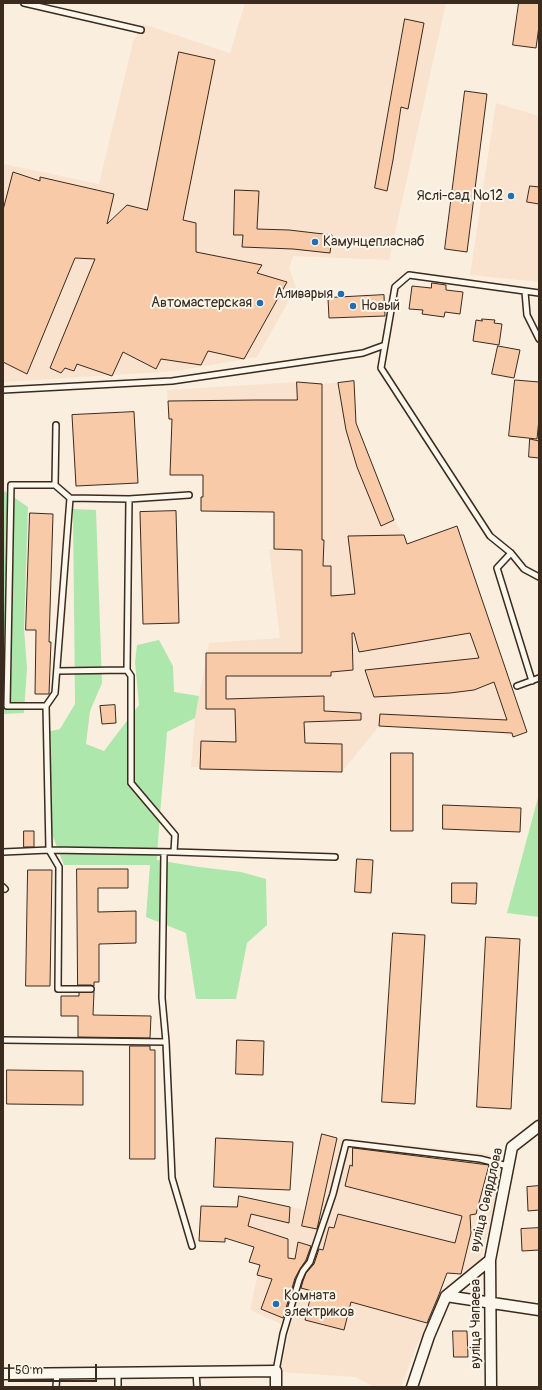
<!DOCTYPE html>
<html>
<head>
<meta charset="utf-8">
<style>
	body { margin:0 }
	#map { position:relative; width:542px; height:1390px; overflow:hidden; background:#faeede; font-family:Pangolin,sans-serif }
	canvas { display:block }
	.frame { position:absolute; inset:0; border:4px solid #3b2a1e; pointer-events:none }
	.scale { position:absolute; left:8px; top:1364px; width:89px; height:18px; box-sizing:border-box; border:2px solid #3b2a1e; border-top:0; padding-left:5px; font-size:12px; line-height:14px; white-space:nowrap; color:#3b2a1e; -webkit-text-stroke:3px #fbf7ec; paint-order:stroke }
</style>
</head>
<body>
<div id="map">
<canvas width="542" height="1390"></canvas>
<div class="frame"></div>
<div class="scale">50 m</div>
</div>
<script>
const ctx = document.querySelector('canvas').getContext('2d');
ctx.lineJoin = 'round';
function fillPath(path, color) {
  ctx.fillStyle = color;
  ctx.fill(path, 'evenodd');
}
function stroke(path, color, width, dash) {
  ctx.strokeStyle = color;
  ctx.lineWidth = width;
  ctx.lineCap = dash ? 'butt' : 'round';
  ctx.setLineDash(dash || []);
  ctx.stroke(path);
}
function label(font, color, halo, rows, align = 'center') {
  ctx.font = font + ' Pangolin,sans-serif';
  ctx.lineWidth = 4;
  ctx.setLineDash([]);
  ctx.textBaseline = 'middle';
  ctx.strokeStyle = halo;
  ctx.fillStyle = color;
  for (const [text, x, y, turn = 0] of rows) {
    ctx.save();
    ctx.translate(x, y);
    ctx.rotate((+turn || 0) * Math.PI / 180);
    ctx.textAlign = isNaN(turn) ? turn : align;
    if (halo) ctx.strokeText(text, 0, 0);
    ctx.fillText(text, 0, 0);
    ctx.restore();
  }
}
fillPath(new Path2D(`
	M245,3H446L389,260L293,256L289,268L296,288L257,357L176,371L3,382L4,164L99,184L133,42L143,24L230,53Z
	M496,103L539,116V282L470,275Z
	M354,381L356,423L394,520L404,535L407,544L457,526L527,732L513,737L497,732L379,726L342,772L191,767L195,718L209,643L280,638L269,549H274V512L201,511L203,475H170L172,426L169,419L167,390L297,382L322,384Z
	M322,1134L337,1138L489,1154L501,1180L480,1261L461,1274L447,1273L430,1324L418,1342L401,1387H374L356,1377L280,1372L290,1328L250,1310L260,1265L249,1262L254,1247L236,1241V1211L239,1196L305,1210Z`), '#f9e3ce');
fillPath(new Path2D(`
	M3,490L28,507L24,629L27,668L24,713L3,714Z
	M73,509L96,510L102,683L90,711L86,744L104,751L139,705L135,662L137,645L159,640L173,666L174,692L199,696L195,718L167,732C164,775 159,817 157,860L199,867L241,872L266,879L267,925L247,943L236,999H196L186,933L146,917L150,865H64L48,824L47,732L60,729L75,704Z
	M539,794V917L507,913Z`), '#ade7ac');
const building = new Path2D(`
	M519,3H539V26L536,48L513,45Z
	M405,19L424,23L408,109L401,107L393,160L387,191L375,188Z
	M179,52L215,60L183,220L196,223V252L262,265L257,273L287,282L244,359L208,351L201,365L161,359L156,369L123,352L112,376L77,364L74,371L65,368L61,373L50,368L95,259L75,258L27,374L3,362V210L13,172L40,181V177L114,194L107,224L127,205L147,210Z
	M465,91L487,94L467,252L445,249Z
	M530,186L539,187V204L527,202Z
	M235,190L259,191L257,229L289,230L332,235L330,253L293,249L242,247L243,235H234Z
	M432,283L446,285V290L463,292L460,314L445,312L444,317L422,314L423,310L409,309L412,286L431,288Z
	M384,295L385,316L329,318L328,298Z
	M482,319L495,320L494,323L502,324L499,345L473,341L476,320L482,321Z
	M498,346L520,350L514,378L492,374Z
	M515,380L539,382V419L537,439L509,436Z
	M354,381L356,423L394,520L381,526L357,467L346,430L338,383Z
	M297,382L322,384V540H324L323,566H331V596L355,594L348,536L404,535L407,544L457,526L527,732L513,737L512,733L379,726L380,714L507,720L494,682L474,690L450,693L374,697L365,670L479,658L470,633L359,652L354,633H352L353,670L331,672V676H226V699L324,696V711L361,713V720L304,722L305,743L342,744V772L200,769L201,741L236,742L235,709H206V653H302V550L274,549V512L201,511V497H203V475H170L172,419H169L168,401L256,400H297Z
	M134,412L138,483L76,486L72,415Z
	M530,439L539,441V458L529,457Z
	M176,511L179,623L143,624L140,512Z
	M30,513L53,514L49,642H51L49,694H35L36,630H26Z
	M115,705L116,723L102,724L100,706Z
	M391,753H413V831H391Z
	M443,805L521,808L520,832L443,829Z
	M24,831H34V847H24Z
	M357,859L373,860L371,893L355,892Z
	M77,869H128V888H98V912L136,911V943L99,944V982H94V986L91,985H78Z
	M28,870H52L50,986H26Z
	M452,883H477L476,904L452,903Z
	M393,933L425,935L415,1104L382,1102Z
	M486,937L520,939L511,1109L477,1107Z
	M94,992L93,1015L151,1016L150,1038L78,1037V1016H61V996H79V993Z
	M237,1040L264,1041L263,1075L236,1074Z
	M130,1046H150V1050H155V1159H130Z
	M7,1070L83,1071V1105L7,1104Z
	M322,1134L337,1138L317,1229L302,1226Z
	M216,1138L293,1142L290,1190L214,1187Z
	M353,1148L489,1165L476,1214L470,1215L471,1233L461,1274L447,1273L438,1297L427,1323L351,1302L344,1330L305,1320L312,1291L301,1288L303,1281L306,1273L314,1264L319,1249L323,1250L329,1227L334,1228L338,1214L455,1243L462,1216L345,1186L350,1165L352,1166Z
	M539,1186V1210L528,1211L527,1187Z
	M239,1196L290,1207L289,1223L251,1214L248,1226L288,1239V1258L295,1259L298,1242L311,1246L306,1260L300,1269L295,1278L283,1318L261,1309L272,1279L257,1275L260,1265L249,1262L254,1247L225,1238V1242L199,1241L201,1206L237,1207Z
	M539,1228V1250L522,1251L521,1229Z
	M453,1331H467L468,1357H454Z`);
fillPath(building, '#f8caa7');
stroke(building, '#3b2a1e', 1);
const service = new Path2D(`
	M24,3L141,30
	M525,292L527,315L539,339
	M385,345L381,368L490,536L511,553L524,569L539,577
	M3,390L172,381L363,353L385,345L395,287L409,275L539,293
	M55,485L70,498L55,693L46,706L49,850L174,852L175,835L131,783V676L127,670L129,499
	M70,498L129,499L189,495
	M511,553L497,568L532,681
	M57,671L127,670
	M517,686L539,678
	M46,706H7L11,485H55L56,425
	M3,852L49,850L59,867L58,989H91
	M174,852L335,857
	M3,887L5,889
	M3,1040L166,1042L162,998L164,852
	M166,1042L172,1178L192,1246
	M276,1371L283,1334L299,1280L303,1271L310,1262L333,1194L346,1143L480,1159L508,1166
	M118,1372V1387
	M196,1372L197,1387
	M56,1387L57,1373`);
const minor = new Path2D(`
	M490,1260L491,1387
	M446,1296L539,1310
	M3,1374L276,1371V1387
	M412,1387L429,1336L446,1296L490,1260L512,1147L539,1126`);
stroke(service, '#3b2a1e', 8);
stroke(minor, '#3b2a1e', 13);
stroke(service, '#fbf7ec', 5);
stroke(minor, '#fbf7ec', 10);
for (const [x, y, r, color] of [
	[511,196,4,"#1f6fb2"],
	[315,242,4,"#1f6fb2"],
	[341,294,4,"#1f6fb2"],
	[260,303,4,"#1f6fb2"],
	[353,306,4,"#1f6fb2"],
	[276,1304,4,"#1f6fb2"]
]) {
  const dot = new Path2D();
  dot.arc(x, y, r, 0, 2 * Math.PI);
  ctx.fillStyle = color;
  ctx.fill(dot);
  stroke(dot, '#fbf7ec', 1.5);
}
label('14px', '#3b2a1e', '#fbf7ec', [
	["Яслі-сад №12",503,196],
	["Камунцепласнаб",323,242,"left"],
	["Аливарыя",333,294],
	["Автомастерская",252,303],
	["Новый",361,306,"left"],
	["Комната",284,1296,"left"],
	["электриков",284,1312,"left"]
], 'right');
label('14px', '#3b2a1e', '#fbf7ec', [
	["вуліца Свярдлова",487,1200,-77],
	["вуліца Чапаева",476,1324,-90]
]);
</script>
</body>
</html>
